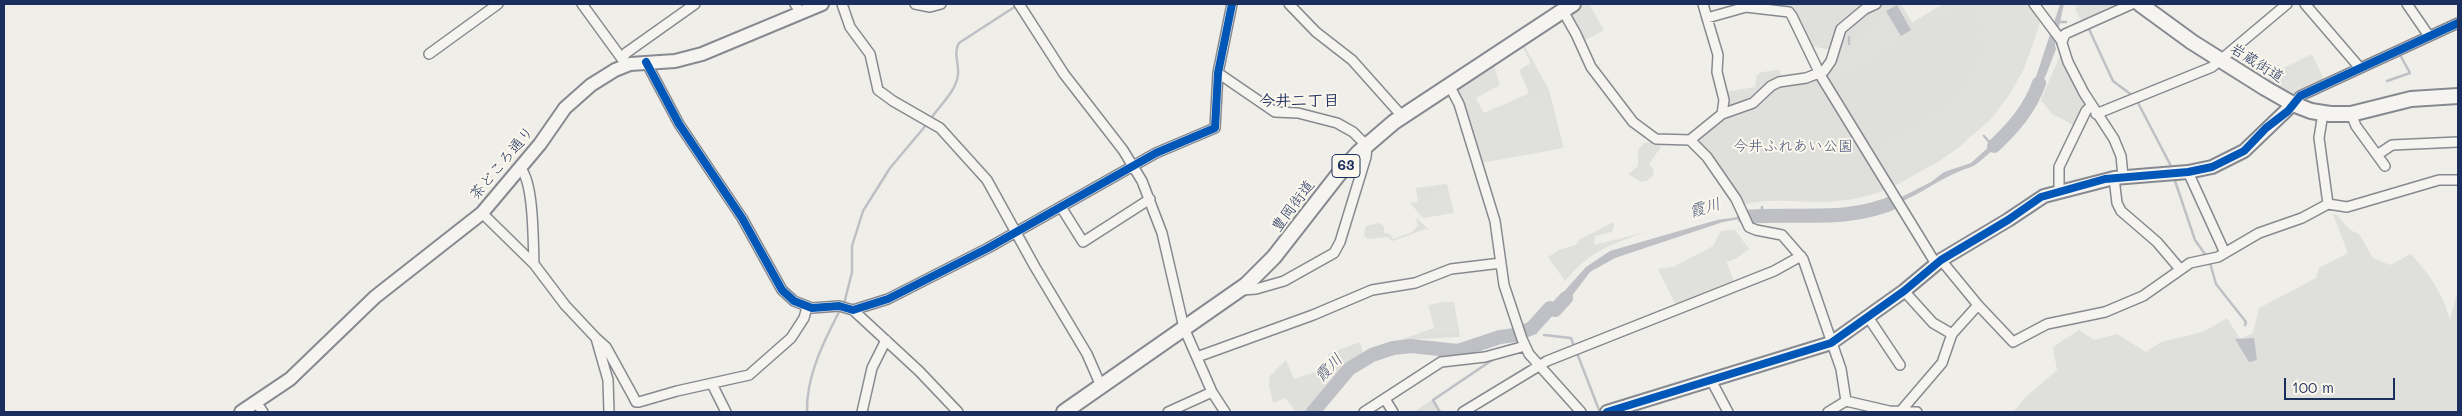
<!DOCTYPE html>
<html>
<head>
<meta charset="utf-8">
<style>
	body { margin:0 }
	#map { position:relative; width:2462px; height:416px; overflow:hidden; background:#efeee9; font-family:Mali,sans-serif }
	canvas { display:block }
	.frame { position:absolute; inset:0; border:5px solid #1b2f5e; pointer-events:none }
	.scale { position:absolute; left:2284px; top:378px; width:111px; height:22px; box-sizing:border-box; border:2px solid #1b2f5e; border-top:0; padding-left:6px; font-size:15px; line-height:18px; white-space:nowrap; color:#1b2f5e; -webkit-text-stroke:4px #fbf7ec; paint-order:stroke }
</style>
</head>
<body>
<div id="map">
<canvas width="2462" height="416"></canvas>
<div class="frame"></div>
<div class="scale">100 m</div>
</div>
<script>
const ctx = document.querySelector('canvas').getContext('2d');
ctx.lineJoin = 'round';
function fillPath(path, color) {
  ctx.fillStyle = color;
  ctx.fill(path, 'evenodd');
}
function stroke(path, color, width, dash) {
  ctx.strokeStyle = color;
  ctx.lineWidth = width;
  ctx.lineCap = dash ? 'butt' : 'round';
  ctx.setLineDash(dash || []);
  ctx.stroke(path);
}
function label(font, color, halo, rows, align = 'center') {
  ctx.font = font + ' Mali,"Klee One",sans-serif';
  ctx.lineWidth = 4;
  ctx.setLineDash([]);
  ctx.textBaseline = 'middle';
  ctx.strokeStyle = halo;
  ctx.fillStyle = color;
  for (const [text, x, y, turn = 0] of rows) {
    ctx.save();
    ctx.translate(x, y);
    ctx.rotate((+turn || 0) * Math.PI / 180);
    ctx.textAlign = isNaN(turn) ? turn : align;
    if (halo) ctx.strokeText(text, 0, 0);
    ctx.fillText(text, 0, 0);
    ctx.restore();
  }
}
fillPath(new Path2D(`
	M1583,4H1589L1604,30L1582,42L1567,14Z
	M1884,4H1901L1912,23L1943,4H2029L2040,23L2024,69L2009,95L1991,119L1953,152L1894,186L1826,75L1833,67L1836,59Z
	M2077,4H2127L2083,23L2075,10Z
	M2312,54L2325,82L2292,98L2267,79L2277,71Z
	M1493,62L1500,85L1476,98L1484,113L1546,86L1564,148L1481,163L1457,86Z
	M1450,197L1454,213L1423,218L1410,203Z
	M1713,246L1727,263L1735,284L1677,307L1658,269L1673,267Z
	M1443,302H1454L1459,331L1435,330L1428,305Z`), '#e0e0dd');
fillPath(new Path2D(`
	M1782,4H1872L1839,27L1832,50L1810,46Z
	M1884,4H1901L1912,23L1935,9L1941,19L1960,6L1969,5L1983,31L1975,35L1978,40L1988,35L1992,39L1990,42L1985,39L1980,42L1983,48L1987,47L1957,98L1948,108L1873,149L1840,98L1843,94L1841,91L1836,92L1829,81L1897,43L1886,23L1889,21L1884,14L1882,25L1871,28L1861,38L1854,40L1856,46L1849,57L1841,60L1836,59L1844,30L1866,12Z
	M1523,43L1549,90L1563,146L1562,147L1547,92L1514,103L1513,101L1529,93L1519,70L1531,63L1521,44Z
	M2061,53L2086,106L2076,126L2052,114L2041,100Z
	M1779,70L1782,79L1751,101L1728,108L1725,92L1755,87L1757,75L1762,72Z
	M1816,78L1877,176L1888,189C1865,198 1842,202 1817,202C1793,202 1768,198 1744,205L1696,143V138L1718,119L1772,88Z
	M1968,140L1941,160L1896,185L1877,158L1880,157L1896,184L1900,182L1898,179L1943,154L1945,156L1950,153L1949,150Z
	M1651,142L1659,144L1661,147L1649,164L1654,170L1653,176L1647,181L1641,182L1628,174L1638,166V150L1644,143Z
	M1447,184L1450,197L1418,202L1416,188Z
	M2333,214L2337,215L2350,230L2359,234L2373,258L2390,265L2411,254C2429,274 2443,293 2450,320L2458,290V412H2013L2026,397L2057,370L2053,347L2079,330L2094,340L2117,334L2146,352L2161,342L2203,332L2227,318L2240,339L2253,333L2259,308L2316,278L2319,268L2348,253Z
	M1417,218L1429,230L1425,229L1393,241L1387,237L1368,239L1364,235L1366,226L1379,223L1384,226V233L1390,234L1393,239L1412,232L1418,225L1416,220Z
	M1613,222L1614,227L1612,232L1595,236L1594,245L1647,232C1611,244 1590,251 1565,281L1548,257L1559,250L1576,245L1579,240Z
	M1746,228L1735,230L1749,249L1737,258L1726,262L1713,246L1721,231Z
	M1434,328L1435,330L1459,331L1460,337L1400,340Z
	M1360,342L1363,352L1348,363L1332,380L1328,354Z
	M1494,358L1496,359L1434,401L1441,412H1414Z
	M1286,360L1294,379L1328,368L1331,383L1307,412H1296L1285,398L1273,403L1269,385L1270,376Z`), '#dfdfdc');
fillPath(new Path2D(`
	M2060,4H2064L2055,45L2056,49L2046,75L2032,101L2033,86Z
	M1897,5L1911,30L1901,36L1886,11Z
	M2004,133L2007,134L2006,137C1998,144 1980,164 1971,167C1940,176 1912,203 1880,208L1931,182L1944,172L1971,163Z
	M1759,214L1762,215L1723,222L1615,258L1590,272L1562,309L1560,315L1551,306L1586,267L1610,251L1717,220Z
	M2254,338L2257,360L2249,362L2235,339Z`), '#bec0c6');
stroke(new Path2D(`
	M2057,22H2066
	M2088,27L2113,81L2133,96
	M1849,37V44
	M2387,81L2410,73L2399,53
	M2137,101L2172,168
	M932,117C941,104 957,90 958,74C959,63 953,53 959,43L1016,6
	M1984,136L1993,146
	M2174,178L2195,240L2207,257
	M1762,207V215
	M2210,263L2216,284L2246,322L2245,325
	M844,304L852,272V246L863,211L890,168L927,124
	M1528,330L1536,333
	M1544,335L1571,338L1574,346
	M1577,353L1599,410
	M807,412C806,376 824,341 840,310
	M1440,412L1433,400L1495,358`), '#bec0c6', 2.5);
stroke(new Path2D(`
	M1994,146C2013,128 2030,109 2039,83
	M1744,217C1800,212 1844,224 1897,201
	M1313,412L1349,369L1372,355L1393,348L1411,346L1458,351L1500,337L1515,335L1532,328L1550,308L1555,310L1566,298`), '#bec0c6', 14);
const street = new Path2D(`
	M582,4L625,63
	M795,4L801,13
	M842,4L850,27L870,54L878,90L893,101L940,128L987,180L1035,267L1087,354L1101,386
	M915,4L930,7L941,4
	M1019,4L1064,74L1123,150L1142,181L1162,233L1184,328L1212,392L1225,412
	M1289,4L1316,32L1352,60L1402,116
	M1703,4L1707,18L1746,7L1789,12L1792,16L1822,78L1936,264
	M2034,4L2061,40L2068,62L2084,93L2114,139L2121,156L2123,176
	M2305,4L2360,68
	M2407,4L2429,36
	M1563,11L1576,34L1591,67L1633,122L1656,139L1690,140L1707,157L1736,199L1749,227L1756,230L1782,235L1803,259L1841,369L1846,401L1828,412
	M1707,18L1718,55L1717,72L1724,100L1722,114
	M2062,42L2065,34L2132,4
	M429,54L498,4
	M623,58L626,53L695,4
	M646,62L679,124L742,218L782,290L794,301L812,308L839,306L853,310L888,299L988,248L1156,153L1215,128L1218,73L1232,4
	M1218,73L1275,112L1298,113L1337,123L1353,132L1367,146L1366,157L1340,242L1334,253L1284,281L1256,289L1242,290
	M1449,85L1459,104L1495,221L1504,285L1522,339L1529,354L1581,412
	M2293,104L2300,96L2458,23
	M2323,113L2319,138L2328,204
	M2096,114L2212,67L2287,4
	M2351,114L2356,126L2385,166
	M1690,140L1722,114L1753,103L1771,86L1779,82L1806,78L1824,71L1831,61L1841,29L1865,9L1876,4
	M2377,155L2392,145L2458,142
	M521,169C534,184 533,242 534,264
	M2188,172L2225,253
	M2114,178L2117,203L2121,211L2157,242L2180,269
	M2059,191V167L2086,111L2091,106
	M1061,207L1083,242L1150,199
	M482,213L534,264L565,305L596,338L608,380L609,412
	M1941,260L1978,305L2013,342L2047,324L2105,312L2143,296L2190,263L2218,257L2259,233L2302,218L2328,204L2347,207L2439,180H2458
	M1904,291L1933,323L1952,334
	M853,310L919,371L958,412
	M1868,317L1900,365
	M596,338L606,347L633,396L636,402H639L677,391L749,375L791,338L804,318L807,307
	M1197,357L1313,315L1372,290L1415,283L1451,269L1501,263
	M1711,380L1728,412
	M712,384L726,412
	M1385,399L1393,412
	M1846,401L1889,411L1917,412
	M256,402L263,412
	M862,412L872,368L886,340
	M1168,412L1212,392
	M1364,412L1441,362L1485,357L1525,346
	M1463,412L1547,361L1774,271L1801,256
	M1900,412L1942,363L1952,334L1978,305`);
const secondary = new Path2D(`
	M241,412L290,379L375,297L482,213L540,144L565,108L591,85L615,70L630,64L675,61L702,54L822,4
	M1607,412L1831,343L1904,291L1941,260L2008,220L2044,196L2114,178L2188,172L2212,167L2244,151L2293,104`);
const primary = new Path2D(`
	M2140,4L2192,42L2265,88L2293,104L2311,111L2330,114H2351L2411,99L2458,96
	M1064,412L1246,285L1274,257L1338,175L1359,152L1394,122L1573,4`);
stroke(street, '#868a90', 12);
stroke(secondary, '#868a90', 16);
stroke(primary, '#868a90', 18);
stroke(street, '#f5f4f0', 9);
stroke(secondary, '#f5f4f0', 12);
stroke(primary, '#f5f4f0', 14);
stroke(new Path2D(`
	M646,62L679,124L742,218L782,290L794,301L812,308L839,306L853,310L888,299L988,248L1156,153L1215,128L1218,73L1232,4
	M1607,412L1831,343L1904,291L1941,260L2008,220L2041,197L2105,179L2188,172L2212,167L2244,151L2266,128L2288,111L2300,96L2458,23`), '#0057b8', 8);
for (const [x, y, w] of [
	[1346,166,28]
]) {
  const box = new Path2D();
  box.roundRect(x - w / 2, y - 11.5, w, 23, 4);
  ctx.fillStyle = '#fbf7ec';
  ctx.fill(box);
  stroke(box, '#1b2f5e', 1);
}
label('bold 14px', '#1b2f5e', null, [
	["63",1346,166]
]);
label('15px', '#1b2f5e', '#fbf7ec', [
	["岩蔵街道",2257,63,32],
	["茶どころ通り",502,163,-50],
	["豊岡街道",1293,206,-53]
]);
label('15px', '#49587b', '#fbf7ec', [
	["今井ふれあい公園",1793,146]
]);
label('bold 16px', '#1b2f5e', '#fbf7ec', [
	["今井二丁目",1299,101]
]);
label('italic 16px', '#465579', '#fbf7ec', [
	["霞川",1705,208,-16],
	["霞川",1329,368,-46]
]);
</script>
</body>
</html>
